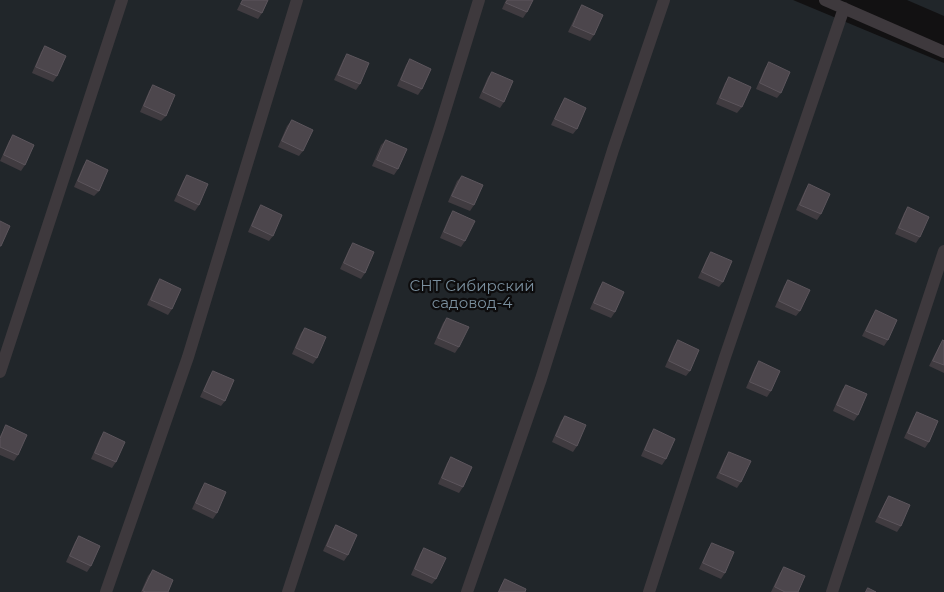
<!DOCTYPE html>
<html>
<head>
<meta charset="utf-8">
<style>
	body { margin:0 }
	canvas { display:block; background:#121112 }
</style>
</head>
<body>
<canvas width="944" height="592"></canvas>
<script>
const ctx = document.querySelector('canvas').getContext('2d');
ctx.lineJoin = 'round';
function fillPath(path, color) {
  ctx.fillStyle = color;
  ctx.fill(path, 'evenodd');
}
function stroke(path, color, width, dash) {
  ctx.strokeStyle = color;
  ctx.lineWidth = width;
  ctx.lineCap = dash ? 'butt' : 'round';
  ctx.setLineDash(dash || []);
  ctx.stroke(path);
}
function label(font, color, halo, rows, align = 'center') {
  ctx.font = font + ' Montserrat,sans-serif';
  ctx.lineWidth = 4.5;
  ctx.setLineDash([]);
  ctx.textBaseline = 'middle';
  ctx.strokeStyle = halo;
  ctx.fillStyle = color;
  for (const [text, x, y, turn = 0] of rows) {
    ctx.save();
    ctx.translate(x, y);
    ctx.rotate((+turn || 0) * Math.PI / 180);
    ctx.textAlign = isNaN(turn) ? turn : align;
    if (halo) ctx.strokeText(text, 0, 0);
    ctx.fillText(text, 0, 0);
    ctx.restore();
  }
}
fillPath(new Path2D(`
	M0,0H793L944,63V592H0Z
	M907,0H944V16Z`), '#21262a');
stroke(new Path2D(`
	M825,0L944,52
	M0,372L122,0
	M106,592L188,357L297,0
	M288,592L440,127L479,0
	M467,592L541,379L613,150L664,0
	M649,592L725,357L844,8
	M832,592L944,251`), '#3e393d', 12);
fillPath(new Path2D(`
	M242,0H268L262,13L258,19L237,10Z
	M506,0H533L527,12L523,18L502,9Z
	M582,5L594,35L590,41L568,32L578,11Z
	M45,46L57,76L53,82L32,73L41,52Z
	M347,54L360,84L356,90L334,80L343,60Z
	M410,59L422,89L418,95L397,86L406,65Z
	M769,62L781,93L777,98L756,89L765,68Z
	M492,72L504,102L500,108L479,98L488,77Z
	M729,77L742,107L737,113L716,104L725,83Z
	M153,85L166,116L161,121L140,112L149,91Z
	M565,98L577,129L573,134L551,125L561,104Z
	M292,120L303,151L299,156L278,147L287,126Z
	M13,135L25,165L21,171L0,161L9,141Z
	M386,140L398,169L394,175L372,166L381,145Z
	M87,160L99,191L94,196L74,187L83,166Z
	M187,175L199,205L195,211L174,201L183,181Z
	M462,176L474,205L470,211L448,202L457,181Z
	M809,184L821,214L817,220L796,210L805,190Z
	M261,205L273,236L269,241L248,232L257,211Z
	M908,207L920,237L916,243L895,234L904,213Z
	M453,211L465,241L461,247L440,238L449,217Z
	M353,243L365,273L361,279L340,269L349,249Z
	M711,252L723,282L719,287L698,278L707,258Z
	M160,279L172,309L168,315L147,305L156,285Z
	M788,280L800,311L796,316L775,307L784,286Z
	M603,282L615,312L611,318L590,309L599,288Z
	M876,310L888,340L884,346L862,336L872,316Z
	M447,318L459,347L455,353L434,344L443,323Z
	M305,328L317,358L313,364L292,354L301,333Z
	M678,340L690,371L686,376L665,367L674,346Z
	M943,340L944,341V373L929,366L939,346Z
	M759,361L771,391L767,397L746,388L755,367Z
	M213,371L225,401L221,406L200,397L209,377Z
	M846,385L858,415L854,421L833,411L842,390Z
	M917,412L929,442L925,448L904,438L913,418Z
	M565,416L577,446L573,452L552,442L561,421Z
	M6,425L18,455L14,461L0,455V436Z
	M654,429L666,459L662,465L641,456L650,435Z
	M104,432L116,462L112,468L91,459L100,438Z
	M729,452L741,482L737,488L716,478L725,458Z
	M451,457L463,487L459,493L438,484L447,463Z
	M205,483L217,513L213,519L192,509L201,489Z
	M889,496L901,526L897,532L875,522L885,502Z
	M336,525L348,555L344,561L323,551L332,531Z
	M79,536L91,566L87,572L66,562L75,542Z
	M712,543L725,573L721,579L699,569L708,549Z
	M424,548L436,579L432,584L411,575L420,554Z
	M784,567L798,592H771L780,573Z
	M153,570L168,592H141L148,576Z
	M505,579L525,592H498L501,585Z`), '#403b40');
const building = new Path2D(`
	M243,0H268L262,13L241,4Z
	M508,0H533L527,12L506,3Z
	M582,5L603,15L594,35L573,26Z
	M45,46L66,56L57,76L36,67Z
	M347,54L369,63L360,84L338,75Z
	M410,59L431,69L422,89L401,80Z
	M769,62L790,72L781,93L760,83Z
	M492,72L513,81L504,102L483,92Z
	M729,77L751,87L742,107L720,98Z
	M153,85L175,95L166,116L144,106Z
	M565,98L586,108L577,129L555,119Z
	M292,120L313,130L303,151L282,141Z
	M13,135L34,145L25,165L4,155Z
	M386,140L407,149L398,169L377,160Z
	M87,160L108,170L99,191L78,181Z
	M187,175L208,184L199,205L178,195Z
	M462,176L483,185L474,205L452,196Z
	M809,184L830,194L821,214L800,205Z
	M261,205L282,215L273,236L252,226Z
	M908,207L929,217L920,237L899,228Z
	M453,211L475,221L465,241L444,232Z
	M0,221L10,226L1,246H0Z
	M353,243L374,252L365,273L344,263Z
	M711,252L732,261L723,282L702,272Z
	M160,279L181,289L172,309L151,300Z
	M788,280L810,290L800,311L779,301Z
	M603,282L624,292L615,312L594,303Z
	M876,310L897,320L888,340L866,331Z
	M447,318L469,327L459,347L438,338Z
	M305,328L326,337L317,358L296,348Z
	M678,340L699,350L690,371L669,361Z
	M943,340L944,341V365L933,361Z
	M759,361L780,371L771,391L750,382Z
	M213,371L234,380L225,401L204,391Z
	M846,385L867,394L858,415L837,405Z
	M917,412L938,421L929,442L908,433Z
	M565,416L586,425L577,446L556,436Z
	M6,425L27,435L18,455L0,447V439Z
	M654,429L675,439L666,459L645,450Z
	M104,432L125,442L116,462L95,453Z
	M729,452L751,461L741,482L720,473Z
	M451,457L472,467L463,487L442,478Z
	M205,483L226,492L217,513L196,503Z
	M889,496L910,505L901,526L879,517Z
	M336,525L357,535L348,555L327,546Z
	M79,536L100,546L91,566L70,556Z
	M712,543L734,552L725,573L703,563Z
	M424,548L446,558L436,579L415,569Z
	M784,567L805,576L798,592H785L775,587Z
	M153,570L173,580L168,592H146L143,591Z
	M505,579L526,589L525,592H499Z
	M868,588L876,592H866Z`);
fillPath(building, '#4c464c');
stroke(building, '#5c555c', 1);
label('15px', '#7a8f9e', '#0d0c0d', [
	["СНТ Сибирский",472,287],
	["садовод-4",472,304]
]);
</script>
</body>
</html>
